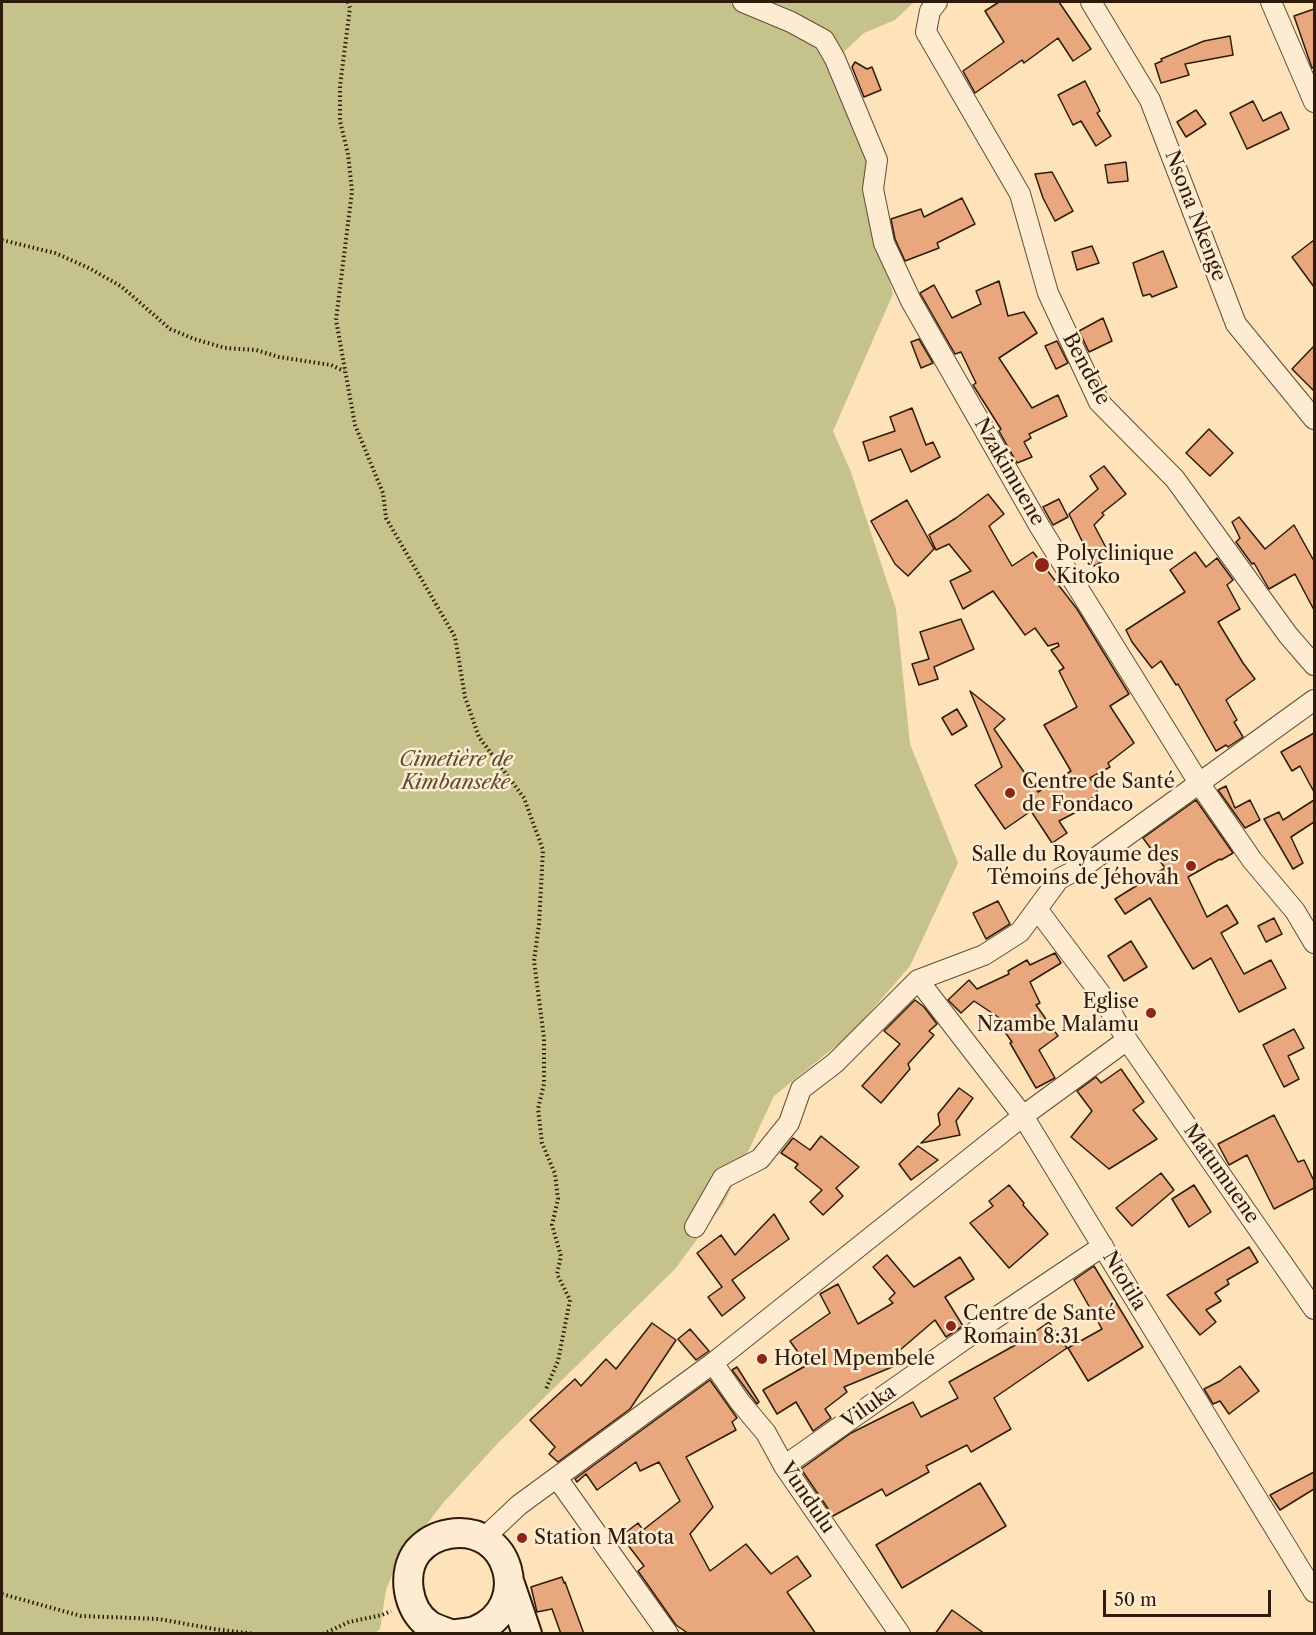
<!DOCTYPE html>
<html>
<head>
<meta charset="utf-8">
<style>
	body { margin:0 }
	#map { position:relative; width:1316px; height:1635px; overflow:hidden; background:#fee2ba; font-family:"Libre Caslon Text",serif }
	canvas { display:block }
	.frame { position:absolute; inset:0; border:3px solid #2e1b09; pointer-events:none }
	.scale { position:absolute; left:1103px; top:1590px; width:168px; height:27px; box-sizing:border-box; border:3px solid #2e1b09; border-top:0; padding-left:8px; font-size:18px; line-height:21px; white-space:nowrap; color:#2e1b09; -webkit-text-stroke:4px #feecd2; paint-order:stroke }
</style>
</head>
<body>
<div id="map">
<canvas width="1316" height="1635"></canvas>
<div class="frame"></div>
<div class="scale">50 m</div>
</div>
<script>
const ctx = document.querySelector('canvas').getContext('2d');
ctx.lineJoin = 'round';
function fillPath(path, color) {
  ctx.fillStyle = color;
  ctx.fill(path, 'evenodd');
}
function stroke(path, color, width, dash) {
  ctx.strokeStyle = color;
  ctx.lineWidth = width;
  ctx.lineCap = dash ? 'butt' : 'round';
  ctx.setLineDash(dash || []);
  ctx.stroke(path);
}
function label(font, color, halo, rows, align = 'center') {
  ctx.font = font + ' "Libre Caslon Text",serif';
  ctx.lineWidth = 5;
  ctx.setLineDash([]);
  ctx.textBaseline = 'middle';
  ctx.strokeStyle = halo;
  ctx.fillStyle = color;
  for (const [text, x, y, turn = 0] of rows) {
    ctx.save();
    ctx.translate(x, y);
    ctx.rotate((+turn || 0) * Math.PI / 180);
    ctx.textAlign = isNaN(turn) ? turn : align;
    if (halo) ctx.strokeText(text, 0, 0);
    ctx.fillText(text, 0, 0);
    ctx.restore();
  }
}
fillPath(new Path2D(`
	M2,2H914L895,20L864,33L835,60L864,120L876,227L893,294L833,431L851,472L896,609L910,744L958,863L910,966L852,1033L774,1096L724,1203L675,1269L498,1443L443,1503L397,1563L386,1590L380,1629L375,1633L2,1634Z`), '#c6c28b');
const building = new Path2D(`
	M999,2H1059L1091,49L1073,61L1058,38L1024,63L1022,60L975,93L963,71L1004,42L985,11Z
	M1314,9V67L1312,68L1294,16Z
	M1230,36L1233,55L1185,64L1189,75L1161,83L1155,64L1162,61L1161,59L1204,41Z
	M855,62L867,69L872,67L881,90L864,97L852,67Z
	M1085,81L1100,111L1097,113L1111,136L1096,146L1081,121L1073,125L1058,95Z
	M1253,101L1263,121L1281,112L1289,129L1247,149L1230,113Z
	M1196,110L1206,124L1186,137L1177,122Z
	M1126,162L1128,181L1108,183L1105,165Z
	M1052,172L1073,211L1055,221L1043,198L1035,174Z
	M962,198L975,224L937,243L939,248L905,261L895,239L891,219L921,209L924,217Z
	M1314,240V287L1292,257Z
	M1092,246L1099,263L1077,270L1072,252Z
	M1163,251L1177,287L1152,297L1150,294L1143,296L1133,263Z
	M999,281L1008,316L1024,312L1037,333L999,358L1032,408L1058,395L1067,416L1029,434L1031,438L1024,442L1032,457L1017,463L999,431L1001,429L973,385L976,383L961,352L955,354L920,293L934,285L952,318L981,304L976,291Z
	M1103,318L1112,341L1089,352L1079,331Z
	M919,339L933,363L921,368L911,342Z
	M1057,341L1068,363L1056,369L1045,346Z
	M1314,346V391L1292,369Z
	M912,408L926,445L933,442L940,457L911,472L901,449L869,461L863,442L895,431L890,417Z
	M1209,429L1233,453L1210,476L1186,453Z
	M1104,466L1126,494L1102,513L1104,515L1094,525L1111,557L1094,566L1069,514L1098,489L1090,476Z
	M988,494L1004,514L989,526L1012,566L1033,552L1077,609L1129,694L1110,706L1134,743L1108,763L1110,767L1090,778L1099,794L1082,804L1084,808L1059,821L1067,833L1052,843L1031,811L1005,829L975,785L1002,767L970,691L1005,719L994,729L1038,792L1071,771L1044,725L1077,707L1059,671L1064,668L1051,650L1059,646L1058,643L1048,646L1035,628L1025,635L993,591L963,609L950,581L971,571L949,544L936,550L929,535L956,518Z
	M1059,499L1068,517L1053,525L1043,507Z
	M907,500L934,549L908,576L895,564L871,521Z
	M1239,517L1265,549L1294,525L1314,561V610L1295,574L1269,589L1254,563L1252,564L1236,542L1240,538L1232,522Z
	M1195,552L1206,567L1217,558L1233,580L1227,585L1240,609L1218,622L1243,663L1255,679L1226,700L1237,720L1234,722L1243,737L1228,747L1226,745L1216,751L1178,684L1176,685L1161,661L1152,668L1132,642L1126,630L1185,592L1170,570Z
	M961,619L974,649L934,667L938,679L919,685L912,664L929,659L920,632Z
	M957,709L967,726L952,735L942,718Z
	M1314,733V792L1300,766L1292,771L1281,752Z
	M1226,786L1235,808L1250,800L1260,820L1245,828L1218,790Z
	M1196,800L1233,853L1221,860L1220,859L1188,877L1207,917L1227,905L1238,923L1221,933L1244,974L1271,960L1286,988L1239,1012L1211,958L1193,969L1150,898L1125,914L1115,899L1165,868L1143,838Z
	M1314,800V822L1291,837L1303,863L1293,869L1264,819L1279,812L1283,820Z
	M998,901L1010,924L986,939L973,913Z
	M1274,918L1282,934L1266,942L1258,926Z
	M1131,941L1147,967L1124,981L1108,956Z
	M1055,953L1061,963L1030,982L1040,1003L1036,1005L1058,1036L1039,1050L1055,1078L1036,1088L1010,1043L1012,1042L1005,1032L1013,1027L974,1001L961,1013L948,1000L969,980L977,989L1009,974L1008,971L1027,960L1030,965Z
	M915,1000L924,1007L937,1024L929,1031L934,1035L908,1064L910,1069L881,1103L862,1086L900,1044L884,1031Z
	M1294,1029L1304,1048L1288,1056L1299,1079L1284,1087L1263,1045Z
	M1121,1069L1144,1102L1133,1110L1157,1139L1109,1169L1071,1137L1092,1111L1077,1091L1096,1077L1101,1083Z
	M959,1088L973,1098L956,1121L960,1135L921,1143L940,1125L938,1114Z
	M1274,1115L1298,1162L1304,1160L1314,1181V1188L1274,1209L1247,1155L1229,1165L1218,1144Z
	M821,1136L859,1167L836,1188L843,1196L823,1215L810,1202L822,1190L795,1168L798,1164L781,1153L793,1138L810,1150Z
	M918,1146L938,1160L911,1180L899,1164Z
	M1161,1173L1174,1190L1132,1226L1116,1208Z
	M1009,1185L1024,1203L1023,1205L1048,1234L1009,1268L970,1223L993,1206L989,1201Z
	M1194,1185L1211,1212L1189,1227L1172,1199Z
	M774,1214L789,1239L732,1280L745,1298L722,1316L708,1297L722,1287L697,1253L721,1235L735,1255Z
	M1249,1247L1258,1262L1227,1280L1229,1284L1215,1293L1221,1301L1206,1310L1216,1322L1200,1335L1167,1295Z
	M887,1255L914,1287L960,1257L974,1279L945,1297L963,1326L946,1337L935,1320L900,1350L904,1362L844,1387L847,1392L825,1409L831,1418L813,1431L796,1402L777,1414L763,1390L807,1365L790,1341L830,1313L820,1294L838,1284L858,1324L893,1303L889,1299L895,1293L873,1267Z
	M1094,1266L1143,1347L1088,1381L1068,1348L1102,1329L1074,1280Z
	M1049,1322L1067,1348L994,1398L1011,1429L971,1452L967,1445L926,1466L929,1472L886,1496L882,1489L833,1516L801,1469L851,1433L913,1402L921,1417L958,1398L949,1382L1017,1344Z
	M652,1323L676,1340L630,1409L558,1462L549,1454L555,1447L530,1420L575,1379L581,1386L606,1359L616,1369Z
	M690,1329L709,1351L696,1360L678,1339Z
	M1240,1366L1259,1391L1229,1414L1220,1401L1213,1404L1204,1389L1220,1381Z
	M737,1367L759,1402L757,1404L732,1370Z
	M710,1380L737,1418L732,1422L736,1430L686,1457L713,1507L690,1534L710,1571L746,1544L771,1574L797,1556L811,1576L787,1592L816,1634H689L676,1625L638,1571L644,1566L621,1536L638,1523L643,1530L680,1501L659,1462L640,1471L636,1462L597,1490L586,1474L577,1482L575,1479Z
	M1314,1472V1489L1280,1510L1270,1495Z
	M980,1483L1006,1526L902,1588L876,1545Z
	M562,1577L564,1583L565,1582L584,1634H561L552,1609L537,1612L531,1587Z
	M952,1610L985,1634H935Z`);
fillPath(building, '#e9a77d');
stroke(building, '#2e1b09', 1.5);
const street = new Path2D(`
	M743,2L791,22L824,40L835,59L877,160L873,189L884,243L911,301L1040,527L1199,783L1252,860L1295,911L1314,943
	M937,2L930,11L926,32L1020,194L1048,293L1099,402L1175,479L1288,635L1314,665
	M1091,2L1150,100L1236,324L1314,419
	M1271,2L1314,102
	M918,980L1023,1116L1314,1592
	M1127,1040L1314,1309
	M695,1227L723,1178L760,1159L789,1123L801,1089L835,1063L918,980L984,955L1020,932L1059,879L1086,865L1314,700
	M713,1363L740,1402L766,1433L784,1466L900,1634
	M784,1466L982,1327L1103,1246
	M557,1478L668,1634
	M484,1538L519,1505L713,1363L1023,1116L1127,1040L1100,993L1037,909`);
const secondary = new Path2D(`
	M510,1584L527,1634
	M450,1634C443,1631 435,1629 429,1625C407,1610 401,1572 418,1551C426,1542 437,1536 449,1534C510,1523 533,1606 477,1630C471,1633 462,1633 455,1634`);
stroke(street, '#624d35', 22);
stroke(secondary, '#2e1b09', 32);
stroke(new Path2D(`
	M348,2L350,8L340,86V121L348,154L352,191L336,320L355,425L383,493L386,518L455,637L465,697L479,737L524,798L543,850L539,924L534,961L544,1038V1084L538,1109L542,1143L555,1174L558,1199L552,1225L561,1256L557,1274L570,1300L558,1361L546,1389
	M2,240L55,253L89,268L122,287L170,329L194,339L225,348L256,350L279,357L331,365L344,371
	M2,1594L81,1616L159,1619L214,1629L255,1634
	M323,1634L349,1622L382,1615L391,1611`), '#2e1b09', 4, [1.5, 3]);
stroke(street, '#feecd2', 20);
stroke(secondary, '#feecd2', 28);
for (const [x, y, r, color] of [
	[1042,565,8,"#8f2418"],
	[1010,793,6,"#8f2418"],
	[1191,866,6,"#8f2418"],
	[1151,1013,6,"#8f2418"],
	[951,1326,6,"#8f2418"],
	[762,1359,6,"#8f2418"],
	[522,1538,6,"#8f2418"]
]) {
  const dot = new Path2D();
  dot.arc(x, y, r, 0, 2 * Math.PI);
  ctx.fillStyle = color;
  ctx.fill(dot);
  stroke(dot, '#feecd2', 2);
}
label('20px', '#2e1b09', '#feecd2', [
	["Nsona Nkenge",1195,216,69],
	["Bendele",1086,369,62],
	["Nzakimuene",1009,472,60],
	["Matumuene",1221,1174,55],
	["Ntotila",1124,1281,59],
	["Viluka",869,1407,-35],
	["Vundulu",807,1498,56]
]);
label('20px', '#2e1b09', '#feecd2', [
	["Polyclinique",1056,554],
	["Kitoko",1056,577],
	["Centre de Santé",1022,782],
	["de Fondaco",1022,805],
	["Salle du Royaume des",1179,855,"right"],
	["Témoins de Jéhovah",1179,878,"right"],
	["Eglise",1139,1002,"right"],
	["Nzambe Malamu",1139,1025,"right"],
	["Centre de Santé",963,1314],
	["Romain 8:31",963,1337],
	["Hotel Mpembele",774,1359],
	["Station Matota",534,1538]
], 'left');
label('italic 20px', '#5c4d30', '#feecd2', [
	["Cimetière de",456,760],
	["Kimbanseke",456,783]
]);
</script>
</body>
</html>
